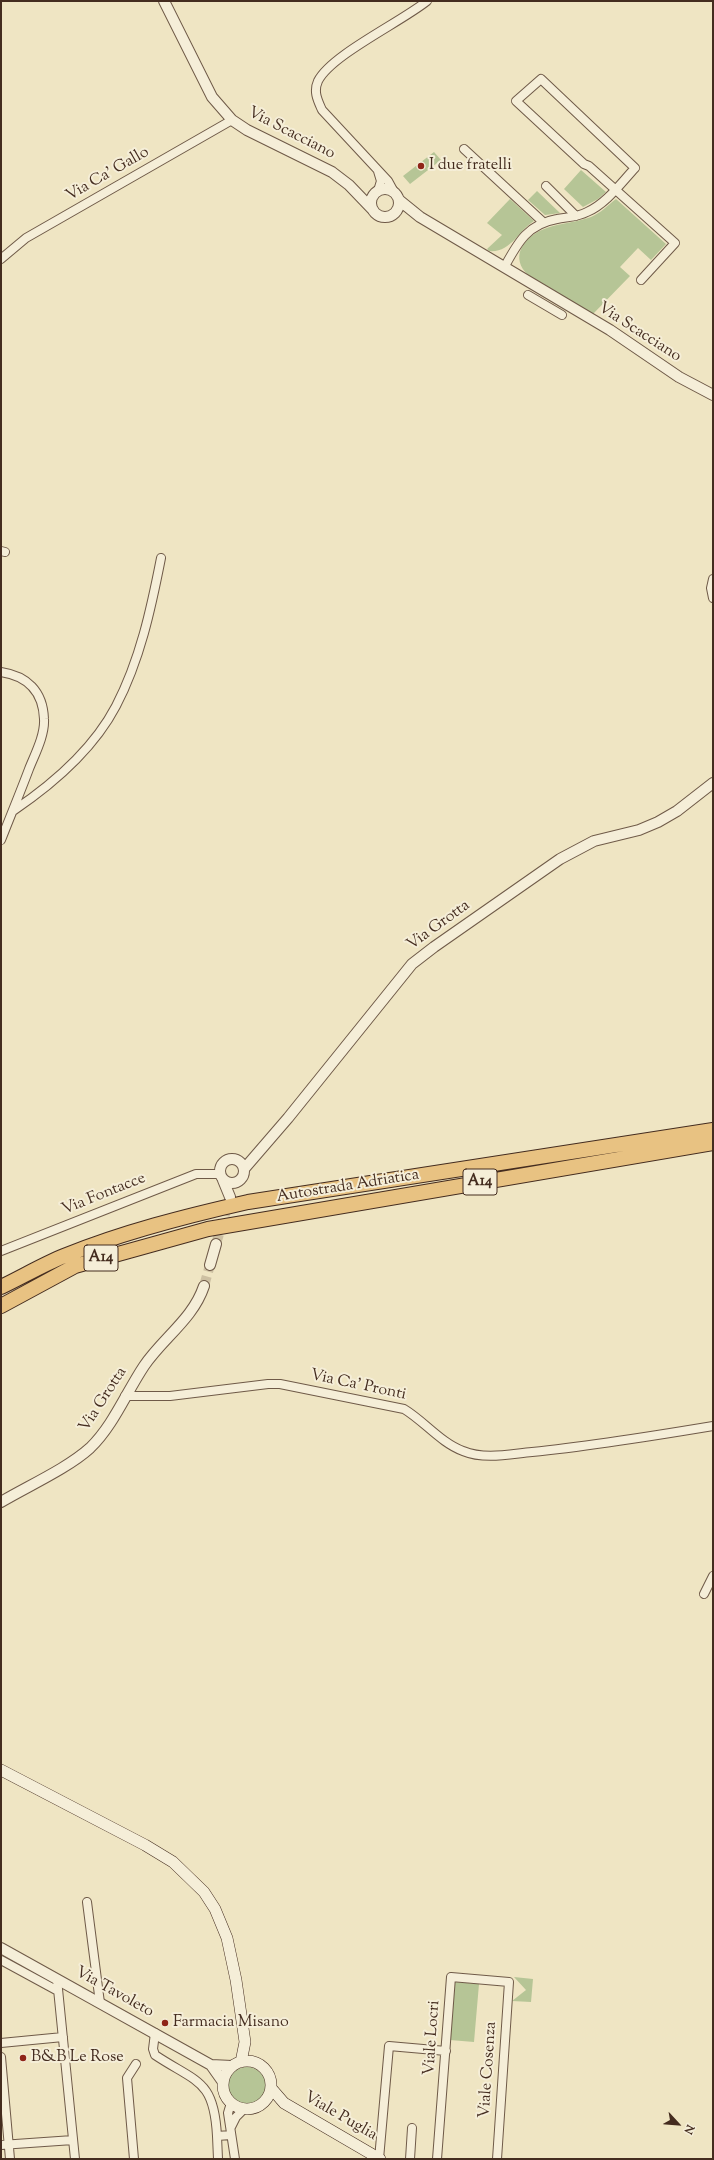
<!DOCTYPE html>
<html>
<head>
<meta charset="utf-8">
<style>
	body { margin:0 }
	#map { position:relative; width:714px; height:2160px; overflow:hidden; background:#efe5c3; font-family:"Sorts Mill Goudy",serif }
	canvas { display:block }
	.frame { position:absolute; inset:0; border:2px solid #442c1f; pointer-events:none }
	.north { position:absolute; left:658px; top:2104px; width:40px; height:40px; -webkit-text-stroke:3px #f5eed8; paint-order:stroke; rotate:116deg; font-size:11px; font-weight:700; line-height:16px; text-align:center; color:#442c1f }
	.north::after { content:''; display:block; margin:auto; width:14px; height:18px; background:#442c1f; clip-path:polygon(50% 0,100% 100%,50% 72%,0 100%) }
</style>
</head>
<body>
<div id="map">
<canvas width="714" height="2160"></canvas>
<div class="frame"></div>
<div class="north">N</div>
</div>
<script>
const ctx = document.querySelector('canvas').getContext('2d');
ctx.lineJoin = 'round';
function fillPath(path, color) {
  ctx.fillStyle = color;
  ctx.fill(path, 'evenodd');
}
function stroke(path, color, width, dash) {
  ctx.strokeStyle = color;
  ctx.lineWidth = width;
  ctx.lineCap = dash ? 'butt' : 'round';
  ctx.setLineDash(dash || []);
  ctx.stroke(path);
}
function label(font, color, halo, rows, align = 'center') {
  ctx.font = font + ' "Sorts Mill Goudy",serif';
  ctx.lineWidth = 4;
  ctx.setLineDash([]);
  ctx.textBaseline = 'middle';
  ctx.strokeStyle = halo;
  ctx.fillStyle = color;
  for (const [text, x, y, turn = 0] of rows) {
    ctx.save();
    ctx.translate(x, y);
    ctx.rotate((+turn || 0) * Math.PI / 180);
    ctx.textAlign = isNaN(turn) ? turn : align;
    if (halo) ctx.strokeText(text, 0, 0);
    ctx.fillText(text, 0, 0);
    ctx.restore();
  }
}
fillPath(new Path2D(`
	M434,152L441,160L410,184L403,176Z
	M581,170L606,192L598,199L583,207L564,189Z
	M537,191L560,213L545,215L528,200Z
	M510,199L534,221C518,231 511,253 489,251L487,249L502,235L487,223Z
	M616,199L666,244L651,260L638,248L620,267L630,276L593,314L527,274C520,267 517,258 521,249C535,222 567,226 591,217C601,213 608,205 616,199Z
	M514,1977L533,1979L531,2002L512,2001L526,1990Z
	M454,1982L479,1984L474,2042L450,2040Z
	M228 2086a19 19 0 1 1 38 0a19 19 0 1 1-38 0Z`), '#b6c596');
stroke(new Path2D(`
	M216,1244L229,1201
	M204,1286L210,1265`), '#cdc0a2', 10, [10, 5]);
const minor = new Path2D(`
	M464,149L543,222
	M546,186L576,216
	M378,191L381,181L378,171
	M394,192L388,181L322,110C318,101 313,92 318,81C331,55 401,22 427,1
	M1,259L26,238L232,120
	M505,266C518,242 528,224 557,219C567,217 578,217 587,212C606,204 621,183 635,168L541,79L516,101L584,164L589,166L675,243L641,280
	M528,295L562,315
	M1,551L5,552
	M713,579L711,588L713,598
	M1,672C27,676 43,691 44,719C45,735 35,754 29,769C20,793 10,817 1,840
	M13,811C53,784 93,750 116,706C140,660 151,609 161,558
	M1,1251L196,1174H220
	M125,1396H170L268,1384H280L404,1409C424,1421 441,1443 463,1451C485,1460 510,1454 532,1452C593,1446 653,1436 713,1426
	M704,1594L713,1576
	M87,1902L100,2003
	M1,1960L58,1991
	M57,1979L75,2159
	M155,2033L153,2049L155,2055C197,2083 214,2079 217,2136L231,2135
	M1,2043L63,2037
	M1,2057L10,2159
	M231,2103L228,2113L235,2159
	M231,2127L236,2117L244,2109
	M217,2136L218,2159
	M1,2145L73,2140
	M134,2159L127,2078L136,2064
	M379,2159L389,2046L446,2051
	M410,2159L412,2128
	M437,2159L451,1977L509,1982L497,2159`);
const tertiary = new Path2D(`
	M164,1L212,97L232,120L247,130L332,172L349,185L373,210
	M371 203a14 14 0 1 1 28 0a14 14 0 1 1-28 0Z
	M399,200L420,217L610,330L679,377L713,395
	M220 1171a12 12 0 1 1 24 0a12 12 0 1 1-24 0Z
	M244,1169L288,1118L412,964L434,947L560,859L594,841L639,830L658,822L677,811L713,783
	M223,1180L230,1197
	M210,1265L216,1244
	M1,1502C28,1486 68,1468 90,1448C113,1426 126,1393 144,1366C163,1338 193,1319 204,1286
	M1,1948L211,2065L232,2066
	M211,2065L223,2082`);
const secondary = new Path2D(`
	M1,1770L145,1845L173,1862L204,1892L215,1909L227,1938L236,1980L245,2042L241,2062
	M223 2085a24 24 0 1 1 48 0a24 24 0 1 1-48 0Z
	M271,2088L284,2103L380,2159`);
const motorway = new Path2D(`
	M1,1287C22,1277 42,1265 64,1256C123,1232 186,1216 248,1202L713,1130
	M1,1306L75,1266L208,1229L713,1143`);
stroke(minor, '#6f5a48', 10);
stroke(tertiary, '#6f5a48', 12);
stroke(secondary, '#442c1f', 12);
stroke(motorway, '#442c1f', 16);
stroke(minor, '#f5eed8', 8);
stroke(tertiary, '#f5eed8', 10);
stroke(secondary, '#f5eed8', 11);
stroke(motorway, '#e8c282', 14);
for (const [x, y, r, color] of [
	[421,166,4,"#8f2418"],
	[165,2023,4,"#8f2418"],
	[23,2058,4,"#8f2418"]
]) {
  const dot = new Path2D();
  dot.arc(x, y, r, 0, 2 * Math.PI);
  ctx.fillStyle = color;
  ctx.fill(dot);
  stroke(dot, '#f5eed8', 1.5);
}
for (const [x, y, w] of [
	[480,1182,34],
	[101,1258,34]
]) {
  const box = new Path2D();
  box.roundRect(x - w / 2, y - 13, w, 26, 3);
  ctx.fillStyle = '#f5eed8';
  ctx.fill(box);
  stroke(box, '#442c1f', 1);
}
label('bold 15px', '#442c1f', null, [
	["A14",480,1182],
	["A14",101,1258]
]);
label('16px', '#442c1f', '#f5eed8', [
	["Via Scacciano",291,134,27],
	["Via Ca' Gallo",108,175,-30],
	["Via Scacciano",639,333,33],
	["Via Grotta",439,926,-36],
	["Autostrada Adriatica",348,1187,-9],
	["Via Fontacce",104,1195,-22],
	["Via Ca' Pronti",358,1386,12],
	["Via Grotta",104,1400,-57],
	["Via Tavoleto",114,1993,29],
	["Viale Locri",433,2038,-86],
	["Viale Cosenza",489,2070,-86],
	["Viale Puglia",340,2117,30]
]);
label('16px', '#442c1f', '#f5eed8', [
	["I due fratelli",429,166],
	["Farmacia Misano",173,2023],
	["B&B Le Rose",31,2058]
], 'left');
</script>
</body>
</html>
